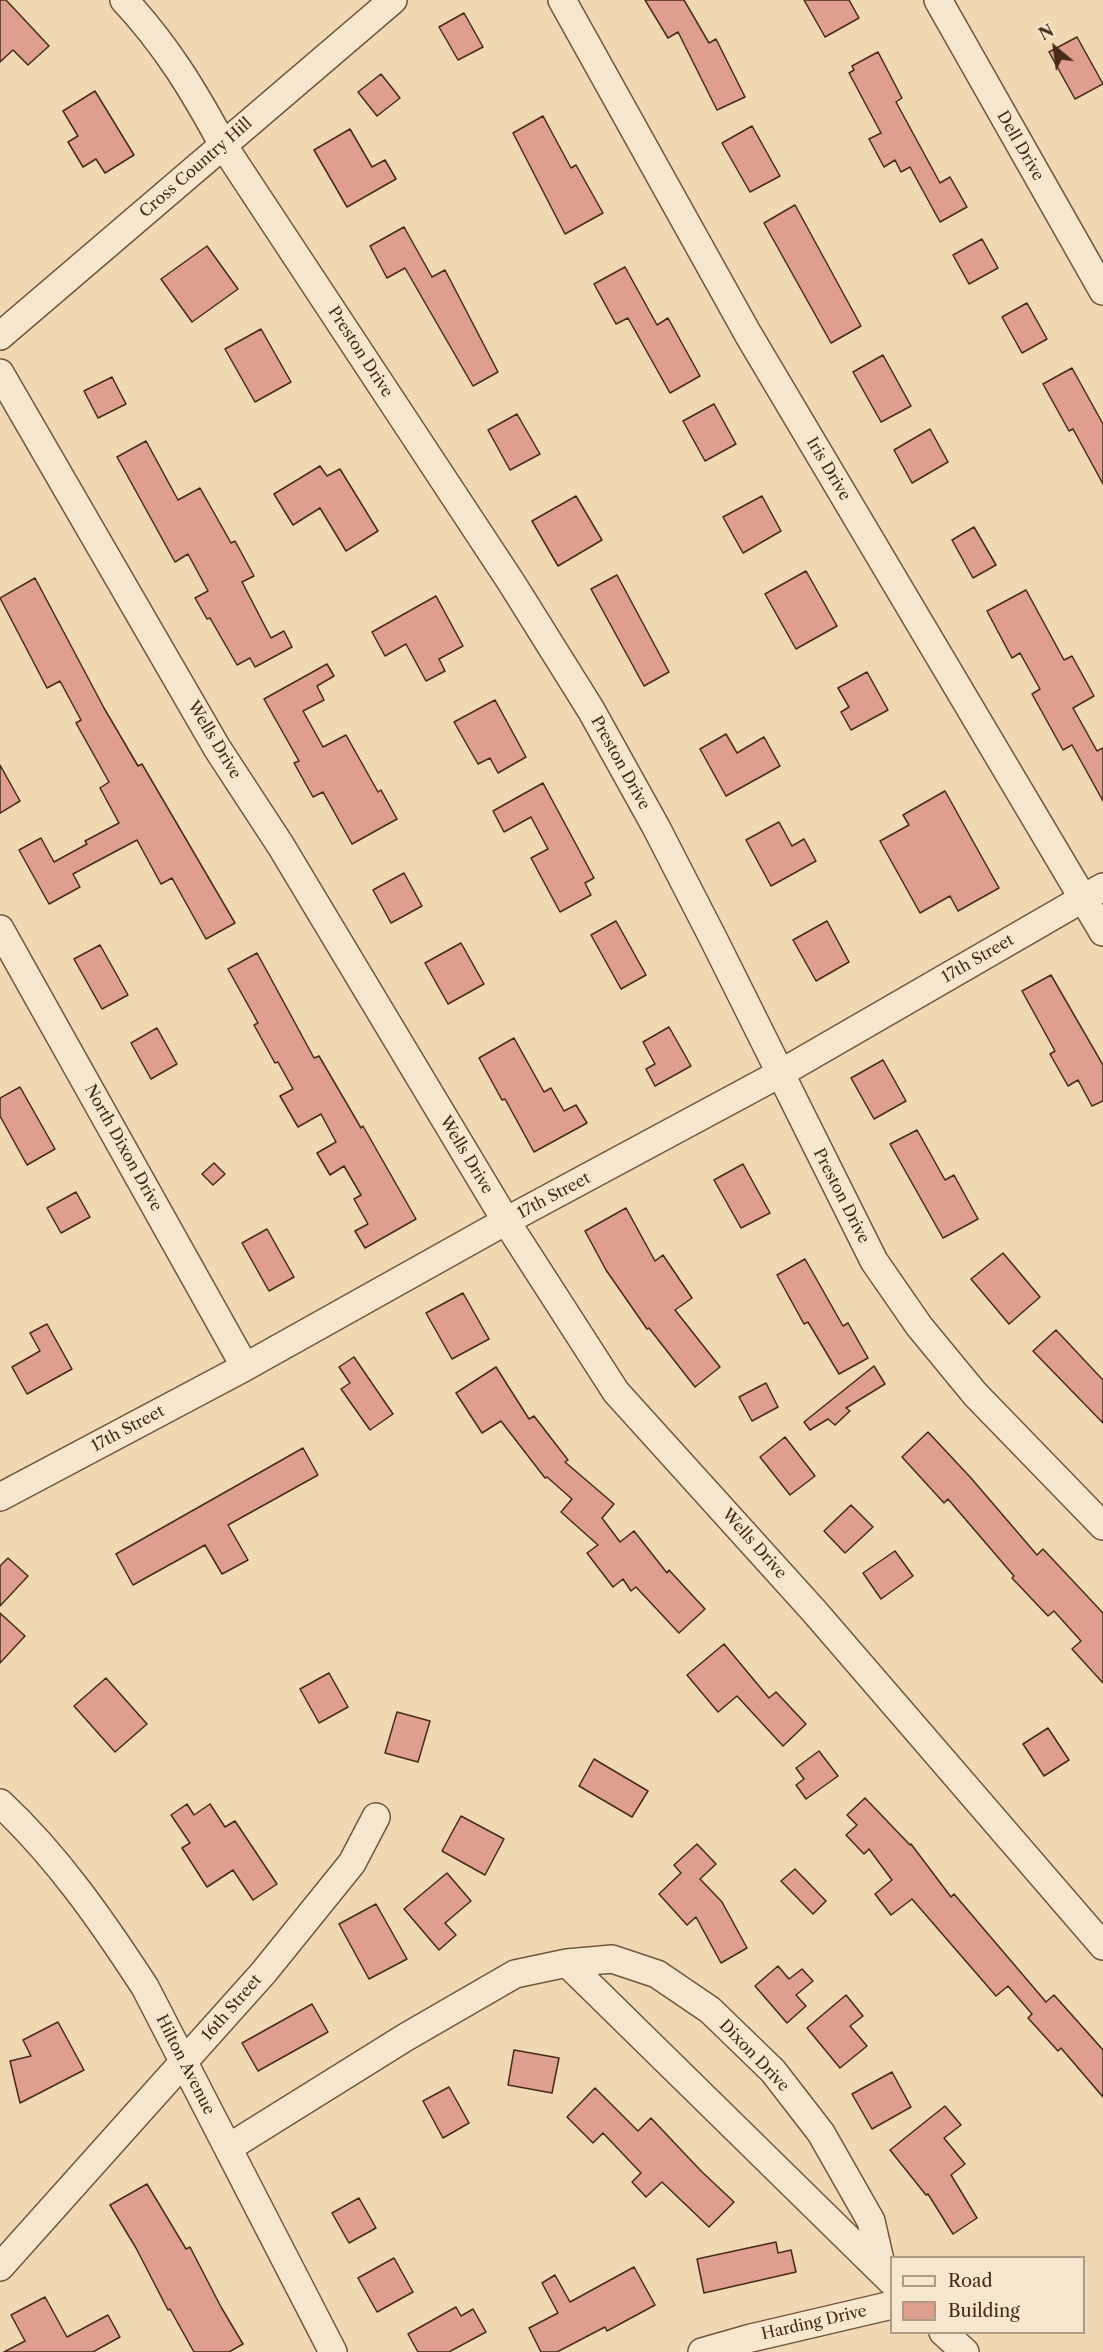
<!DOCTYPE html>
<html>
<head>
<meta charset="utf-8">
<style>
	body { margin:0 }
	#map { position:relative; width:1103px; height:2352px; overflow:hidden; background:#f0d8b2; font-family:"Libre Caslon Text",serif }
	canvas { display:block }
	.legend { position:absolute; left:890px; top:2256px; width:195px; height:78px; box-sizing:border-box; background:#f5e6cd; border:2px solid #af9b85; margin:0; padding:8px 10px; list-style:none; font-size:18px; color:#472b19 }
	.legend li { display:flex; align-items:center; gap:12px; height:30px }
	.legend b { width:30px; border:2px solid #af9b85 }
	.north { position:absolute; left:1025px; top:18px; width:60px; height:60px; -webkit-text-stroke:4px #f5e6cd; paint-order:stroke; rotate:331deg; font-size:16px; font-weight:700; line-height:24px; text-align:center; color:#472b19 }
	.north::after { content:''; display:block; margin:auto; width:21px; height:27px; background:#472b19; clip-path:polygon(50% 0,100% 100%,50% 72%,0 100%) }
</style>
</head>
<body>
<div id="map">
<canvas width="1103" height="2352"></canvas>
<ul class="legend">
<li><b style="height:8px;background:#f5e6cd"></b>Road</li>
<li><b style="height:16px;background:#df9f8f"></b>Building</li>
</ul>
<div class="north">N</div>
</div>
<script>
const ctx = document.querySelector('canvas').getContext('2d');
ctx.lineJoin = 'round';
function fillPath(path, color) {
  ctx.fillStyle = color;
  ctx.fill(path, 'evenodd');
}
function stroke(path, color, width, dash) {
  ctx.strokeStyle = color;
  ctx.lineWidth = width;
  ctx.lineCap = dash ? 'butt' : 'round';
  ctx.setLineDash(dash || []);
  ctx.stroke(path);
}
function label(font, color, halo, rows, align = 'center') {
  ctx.font = font + ' "Libre Caslon Text",serif';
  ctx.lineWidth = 4.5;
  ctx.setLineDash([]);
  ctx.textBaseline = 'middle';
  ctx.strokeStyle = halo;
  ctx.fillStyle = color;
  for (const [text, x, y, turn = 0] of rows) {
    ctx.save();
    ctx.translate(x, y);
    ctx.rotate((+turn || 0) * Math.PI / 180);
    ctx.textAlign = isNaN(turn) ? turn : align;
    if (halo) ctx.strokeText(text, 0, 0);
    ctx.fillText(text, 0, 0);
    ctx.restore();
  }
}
const building = new Path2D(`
	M0,0H6L49,46L28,65L13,50L0,62Z
	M645,0H684L709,43L716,39L745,97L717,110L678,32L668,38Z
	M804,0H849L859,18L825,37Z
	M464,13L483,47L458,60L439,27Z
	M1077,37L1103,84L1075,99L1049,52Z
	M878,52L902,98L896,102L940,183L950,177L967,207L940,222L910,167L901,172L895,160L884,167L869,139L881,133L849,73L854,70L852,66Z
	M381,74L400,98L377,116L358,92Z
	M95,91L134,155L105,173L96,159L83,167L68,142L78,136L63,111Z
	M543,116L571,168L576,165L603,213L565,234L513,133Z
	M752,126L780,176L750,192L722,143Z
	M350,129L372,167L385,160L396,179L347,207L314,150Z
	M795,205L861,326L831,343L764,223Z
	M404,227L432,277L445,270L498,372L473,386L405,268L387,278L370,246Z
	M982,239L998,268L969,284L953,255Z
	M207,246L238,289L192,322L161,279Z
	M625,267L657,325L668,318L700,376L670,393L628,318L616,324L594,284Z
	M1027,303L1047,339L1022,353L1002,317Z
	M261,329L291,382L255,402L225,349Z
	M883,355L911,406L881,422L853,372Z
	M1072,368L1103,424V484L1073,429L1069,431L1043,384Z
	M112,377L126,404L98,418L84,391Z
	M714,404L736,444L705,461L683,421Z
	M517,414L540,454L510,470L488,430Z
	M930,429L948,462L912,483L894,450Z
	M146,441L178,500L200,488L231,543L235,541L254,576L242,582L271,638L284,631L292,647L255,667L250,658L237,665L210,618L207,619L195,598L208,591L188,554L175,562L117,457Z
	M320,466L327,476L340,469L378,531L346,551L320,508L293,525L274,494Z
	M576,496L602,540L558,566L532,521Z
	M762,496L781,531L743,553L723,517Z
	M974,527L996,565L973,578L952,540Z
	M806,571L837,626L796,649L765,594Z
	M617,575L669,672L644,686L591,589Z
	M35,578L104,708L138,766L142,764L235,923L206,939L172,878L161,884L137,840L73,874L80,887L49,904L19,850L41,838L54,862L87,844L85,841L119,823L100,788L109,782L76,723L81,720L60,681L47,688L0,598Z
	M1026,590L1064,660L1072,656L1094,696L1073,708L1097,751L1103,748V801L1072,745L1063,750L1032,694L1040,689L1020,653L1012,658L987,611Z
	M436,596L463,646L439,659L445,671L426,681L406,644L385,656L372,632Z
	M327,664L334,676L317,686L324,700L303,711L323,747L346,735L378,792L381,790L397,819L352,844L323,792L313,797L294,763L299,761L264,699Z
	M867,672L888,710L851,730L841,712L849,707L838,688Z
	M495,700L526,757L498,773L490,758L478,764L454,722Z
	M726,734L737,753L764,737L780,766L726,796L700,749Z
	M0,765L20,801L0,813Z
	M543,783L594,878L585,883L591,895L560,912L531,858L548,849L531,817L504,832L493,811Z
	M945,791L999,888L958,911L950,896L920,913L880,841L909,825L903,815Z
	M779,822L792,846L804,839L816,861L771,886L746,840Z
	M404,873L422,906L391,923L373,890Z
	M616,921L646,975L621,989L591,935Z
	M827,921L849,962L816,981L793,940Z
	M461,943L484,984L448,1004L425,963Z
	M100,945L128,995L102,1009L74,959Z
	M257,953L314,1058L319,1056L361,1128L363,1126L416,1219L365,1248L355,1231L368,1224L354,1199L361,1195L344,1166L330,1175L317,1153L336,1142L321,1114L298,1127L280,1096L293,1089L278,1062L275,1063L254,1025L258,1023L228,969Z
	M1051,975L1103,1065V1101L1092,1106L1078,1080L1068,1086L1050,1054L1055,1051L1022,991Z
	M669,1027L691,1066L655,1086L646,1069L655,1064L643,1042Z
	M157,1028L177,1064L151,1079L131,1043Z
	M514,1038L544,1092L551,1088L564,1111L576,1105L587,1123L534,1152L505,1099L502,1100L479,1058Z
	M883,1060L906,1101L874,1119L851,1078Z
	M20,1087L55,1149L27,1165L0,1116V1098Z
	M917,1130L945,1180L954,1175L978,1219L943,1238L890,1144Z
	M214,1163L225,1174L213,1185L202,1174Z
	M743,1164L770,1213L741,1228L714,1180Z
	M76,1192L90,1217L61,1233L47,1208Z
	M626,1208L655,1261L663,1255L692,1298L675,1310L720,1367L695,1387L649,1328L647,1329L606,1270L585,1231Z
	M267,1229L294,1277L269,1291L242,1243Z
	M1003,1253L1040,1297L1009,1324L971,1279Z
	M805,1259L843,1326L848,1323L868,1358L839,1374L808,1322L804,1324L777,1275Z
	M463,1293L489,1339L452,1359L426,1313Z
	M47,1324L72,1369L27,1394L12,1367L40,1351L30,1333Z
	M1056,1330L1103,1380V1423L1033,1351Z
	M354,1357L393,1414L370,1430L341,1389L350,1383L339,1367Z
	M874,1366L885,1384L846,1408L850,1411L835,1425L828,1419L810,1430L804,1422Z
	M496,1367L529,1419L534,1416L568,1460L565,1462L614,1504L602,1518L620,1542L634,1531L667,1573L669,1570L705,1609L679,1633L636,1587L631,1591L623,1579L613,1587L587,1553L598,1545L561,1512L572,1499L547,1477L545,1478L501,1421L482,1433L456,1393Z
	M766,1383L778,1407L752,1421L739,1397Z
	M928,1432L971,1478L1037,1555L1043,1549L1103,1613V1683L1072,1649L1081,1641L1054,1611L1048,1616L1012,1578L1014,1576L948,1499L944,1503L902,1457Z
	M785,1437L815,1476L790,1495L760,1457Z
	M303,1448L318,1475L228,1525L248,1560L222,1574L205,1545L133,1585L116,1554Z
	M851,1505L873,1527L845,1553L824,1531Z
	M895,1551L913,1576L881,1599L863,1573Z
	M8,1558L28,1576L0,1606V1566Z
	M0,1613L25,1636L0,1663Z
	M724,1644L769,1698L776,1692L806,1724L783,1746L737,1696L718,1712L687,1675Z
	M329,1673L348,1707L319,1723L300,1689Z
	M106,1678L147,1724L115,1752L74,1706Z
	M397,1712L430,1721L418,1762L385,1753Z
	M1048,1728L1069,1760L1044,1776L1023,1744Z
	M819,1751L838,1776L806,1799L796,1785L804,1779L796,1768Z
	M594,1759L648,1791L632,1817L579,1786Z
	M865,1798L910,1845L911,1844L951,1897L954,1894L1046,2002L1054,1995L1103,2050V2097L1061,2048L1058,2051L1028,2018L1032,2014L1008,1986L996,1996L912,1899L891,1915L875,1894L892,1880L869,1849L864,1854L846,1835L857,1825L847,1815Z
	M187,1804L194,1815L210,1804L225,1827L235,1821L277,1884L253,1900L233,1870L207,1887L182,1848L190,1843L171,1815Z
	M461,1816L504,1839L485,1875L442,1851Z
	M697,1844L716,1864L700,1879L722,1902L747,1948L721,1963L696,1917L687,1925L659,1894L681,1873L674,1865Z
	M795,1869L826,1901L813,1914L781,1881Z
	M447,1873L471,1901L445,1923L456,1935L439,1950L404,1909Z
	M376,1904L407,1959L369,1979L339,1924Z
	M778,1966L789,1979L802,1969L813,1981L796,1995L806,2006L787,2023L755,1986Z
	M846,1995L863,2016L850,2026L867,2046L840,2068L807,2028Z
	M312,2004L328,2032L258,2071L242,2043Z
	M58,2022L84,2070L20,2103L10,2061L31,2056L23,2040Z
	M514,2050L559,2058L552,2093L508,2085Z
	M892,2072L911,2107L872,2129L852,2094Z
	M449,2087L469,2123L443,2138L423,2101Z
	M595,2088L638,2131L651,2118L701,2171L734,2202L709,2227L662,2182L646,2197L632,2182L641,2173L603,2133L593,2143L567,2117Z
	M945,2106L961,2125L944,2138L965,2164L951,2175L977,2218L953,2234L928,2194L926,2195L890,2150Z
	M147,2184L186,2249L190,2247L221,2307L243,2344L229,2352H194L170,2309L168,2310L136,2248L110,2205Z
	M359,2198L376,2228L349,2243L332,2213Z
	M776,2242L778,2253L791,2250L796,2272L704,2293L697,2259Z
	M394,2258L413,2292L377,2312L358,2278Z
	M634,2267L655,2305L607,2331L605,2327L557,2352H541L529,2328L558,2313L542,2283L555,2275L570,2302Z
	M45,2297L67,2337L108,2315L120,2337L93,2352H4L25,2341L11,2315Z
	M456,2307L461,2316L473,2309L486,2332L449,2352H418L408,2334Z`);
fillPath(building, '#df9f8f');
stroke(building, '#472b19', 1.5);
const minor = new Path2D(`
	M124,0C166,45 194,91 223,145L511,582L591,710L656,827L714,940L874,1261L919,1326L975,1394L1103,1526
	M562,0L748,334L1103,932
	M938,0L1103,291
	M0,336L393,0
	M0,373L217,748L281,846L506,1221L616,1392L814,1611L1103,1946
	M0,929L245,1367
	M0,1497L245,1367L506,1221L781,1073L1103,887
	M0,1803C57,1856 102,1921 145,1987L333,2352
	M567,1963L883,2273
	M228,2148L406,2037L515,1974L567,1963L612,1959L657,1974L710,2010L773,2071L821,2133L871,2221L883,2273L892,2282
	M0,2267L264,1972L352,1863L376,1817
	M943,2332L965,2352
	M702,2352L751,2338L892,2305`);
stroke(minor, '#71563f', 30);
stroke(minor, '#f5e6cd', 27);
label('16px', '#472b19', '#f5e6cd', [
	["Dell Drive",1020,146,60],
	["Cross Country Hill",196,168,-41],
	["Preston Drive",360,352,57],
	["Iris Drive",828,469,59],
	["Wells Drive",214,740,59],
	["Preston Drive",620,763,61],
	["17th Street",978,959,-30],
	["North Dixon Drive",123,1148,61],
	["Wells Drive",466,1155,59],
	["17th Street",554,1196,-28],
	["Preston Drive",841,1196,63],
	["17th Street",128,1429,-28],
	["Wells Drive",754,1544,48],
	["16th Street",232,2008,-49],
	["Dixon Drive",754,2056,46],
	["Hilton Avenue",185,2065,63],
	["Harding Drive",814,2323,-13]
]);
</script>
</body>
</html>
